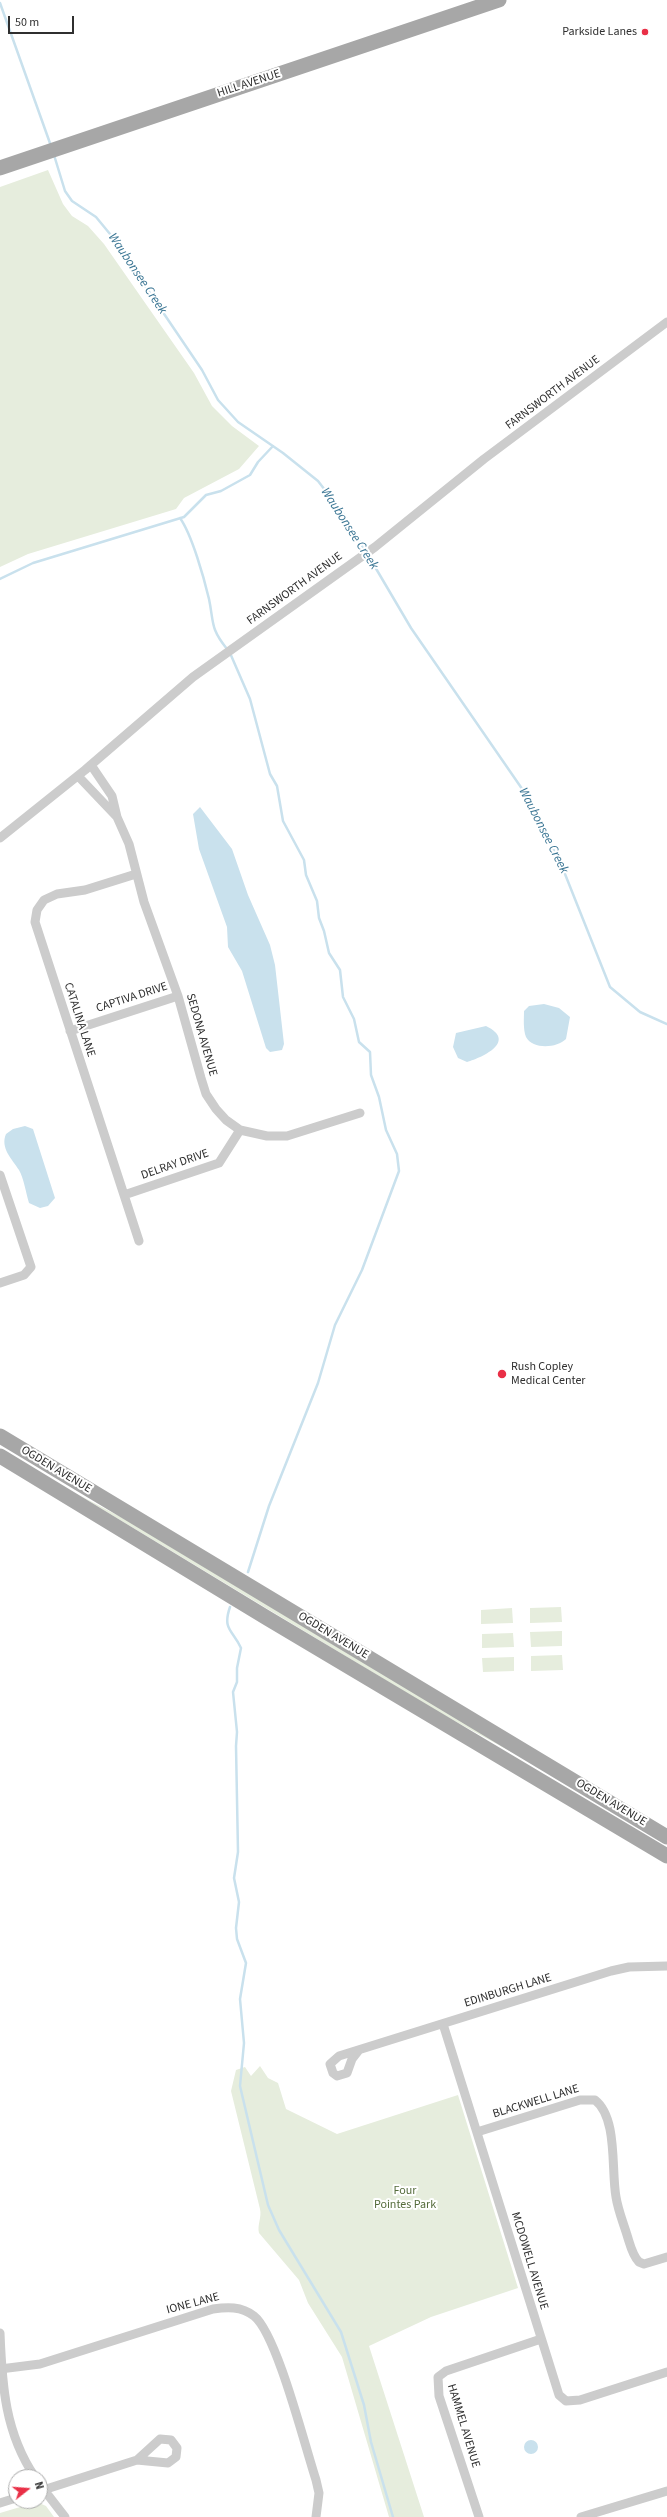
<!DOCTYPE html>
<html>
<head>
<meta charset="utf-8">
<style>
	body { margin:0 }
	#map { position:relative; width:667px; height:2517px; overflow:hidden; background:#fff; font-family:"Source Sans 3",sans-serif }
	canvas { display:block }
	.north { position:absolute; left:8px; top:2469px; width:40px; height:40px; box-sizing:border-box; background:#fff; border:1px solid #acacac; border-radius:50%; rotate:73deg; font-size:11px; font-weight:700; line-height:16px; text-align:center; color:#2f2f2f }
	.north::after { content:''; display:block; margin:auto; width:14px; height:18px; background:#e92f46; clip-path:polygon(50% 0,100% 100%,50% 72%,0 100%) }
	.scale { position:absolute; left:8px; top:16px; width:66px; height:18px; box-sizing:border-box; border:2px solid #2f2f2f; border-top:0; padding-left:5px; font-size:12px; line-height:14px; white-space:nowrap; color:#2f2f2f; -webkit-text-stroke:3px #fff; paint-order:stroke }
</style>
</head>
<body>
<div id="map">
<canvas width="667" height="2517"></canvas>
<div class="north">N</div>
<div class="scale">50 m</div>
</div>
<script>
const ctx = document.querySelector('canvas').getContext('2d');
ctx.lineJoin = 'round';
function fillPath(path, color) {
  ctx.fillStyle = color;
  ctx.fill(path, 'evenodd');
}
function stroke(path, color, width, dash) {
  ctx.strokeStyle = color;
  ctx.lineWidth = width;
  ctx.lineCap = dash ? 'butt' : 'round';
  ctx.setLineDash(dash || []);
  ctx.stroke(path);
}
function label(font, color, halo, rows, align = 'center') {
  ctx.font = font + ' "Source Sans 3",sans-serif';
  ctx.lineWidth = 4;
  ctx.setLineDash([]);
  ctx.textBaseline = 'middle';
  ctx.strokeStyle = halo;
  ctx.fillStyle = color;
  for (const [text, x, y, turn = 0] of rows) {
    ctx.save();
    ctx.translate(x, y);
    ctx.rotate((+turn || 0) * Math.PI / 180);
    ctx.textAlign = isNaN(turn) ? turn : align;
    if (halo) ctx.strokeText(text, 0, 0);
    ctx.fillText(text, 0, 0);
    ctx.restore();
  }
}
fillPath(new Path2D(`
	M48,170L63,204L72,216L88,226L104,244L194,373L212,406L232,426L259,446L239,469L184,498L176,509L28,554L0,567V187Z
	M77,1494L153,1534L517,1755L440,1713Z
	M561,1607L562,1622L530,1623V1608Z
	M512,1608L513,1623L481,1624V1610Z
	M562,1631V1646L531,1647L530,1632Z
	M513,1633L514,1647L482,1648V1634Z
	M562,1655L563,1670L531,1671V1656Z
	M514,1657V1671L483,1672L482,1658Z
	M260,2066L268,2078L278,2083L286,2109L337,2134L458,2095L518,2288L431,2317L369,2346L424,2517H389L342,2357L308,2303L299,2280L259,2233C257,2225 262,2217 260,2209L231,2091L236,2070L245,2067L251,2076Z
	M37,2502L46,2506L54,2517H0V2513Z`), '#e6eddd');
fillPath(new Path2D(`
	M200,807L232,849L248,895L270,945L275,965L284,1044L282,1050L270,1052L266,1048L242,971L228,947L227,927L199,849L193,814Z
	M544,1004L559,1008L570,1017L566,1039C557,1048 533,1050 526,1037C523,1029 524,1019 524,1011L529,1006Z
	M486,1026C517,1041 484,1057 467,1062L458,1058L453,1047L456,1033Z
	M25,1126L33,1129L55,1198L48,1206L40,1208L29,1203C26,1193 24,1179 19,1170C12,1159 0,1148 6,1134L13,1129Z
	M524 2447a7 7 0 1 1 14 0a7 7 0 1 1-14 0Z`), '#c9e1ed');
stroke(new Path2D(`
	M0,3L51,146
	M54,155L65,191L72,201L96,217L110,234L202,370L218,400L238,422L283,453L318,481L345,516L365,551
	M180,518C192,535 204,578 209,599C214,623 210,628 227,649
	M368,555L411,628L527,796L563,869L610,987L640,1012L667,1024
	M0,579L33,563L184,517L206,495L221,491L250,475L258,462L273,446
	M230,653L250,699L270,774L277,786L283,821L304,860L306,875L317,901L319,918L324,931L329,953L340,970L343,997L354,1019L359,1042L370,1052L371,1075L379,1097L386,1130L397,1154L399,1171L362,1270L335,1325L318,1383L269,1506L248,1572
	M230,1607C222,1630 233,1630 241,1648L237,1668V1682L233,1692L237,1732L236,1746L238,1852L234,1878L239,1902L236,1928L237,1939L246,1963L240,1999L244,2043L240,2086L268,2205L279,2230L341,2332L364,2405L371,2442L393,2517`), '#c9e1ed', 2.5);
stroke(new Path2D(`
	M91,765L112,796L117,817L129,844L144,902L178,996L201,1078L206,1094L216,1109L226,1120L240,1130L267,1136H287L360,1113
	M78,776L117,817
	M0,838L85,770L193,677L375,547L484,459L667,322
	M136,874L85,890L57,894L44,900L37,910L35,922L139,1241
	M70,1031L178,996
	M0,1175L31,1267L24,1275L0,1283
	M124,1195L219,1163L240,1130
	M443,2024L559,2395L566,2401L580,2400L667,2372
	M359,2050L352,2059L347,2073L337,2076L333,2073L330,2064L339,2056L611,1971L629,1967L667,1966
	M477,2132L580,2100H595C618,2118 611,2170 616,2197C618,2210 623,2222 627,2235C630,2244 632,2255 639,2262L644,2264L667,2257
	M0,2333C2,2385 5,2433 35,2477
	M0,2369L40,2364L213,2309C227,2307 241,2306 254,2316C277,2334 305,2447 316,2480L319,2493L316,2517
	M41,2486L65,2517
	M40,2491L137,2460L168,2463L176,2457L177,2448L171,2440L160,2439L137,2460
	M0,2503L16,2498
	M479,2517L439,2396L438,2377L446,2371L541,2339
	M581,2517L667,2491`), '#ccc', 9);
stroke(new Path2D(`
	M0,168L499,0
	M0,1436L667,1837
	M0,1456L267,1618L667,1856`), '#a7a7a7', 15);
for (const [x, y, r, color] of [
	[645,32,4,"#e92f46"],
	[502,1374,5,"#e92f46"]
]) {
  const dot = new Path2D();
  dot.arc(x, y, r, 0, 2 * Math.PI);
  ctx.fillStyle = color;
  ctx.fill(dot);
  stroke(dot, '#fff', 1.5);
}
label('12px', '#2f2f2f', '#fff', [
	["Parkside Lanes",637,32],
	["Rush Copley",511,1367,"left"],
	["Medical Center",511,1381,"left"]
], 'right');
label('12px', '#2f2f2f', '#fff', [
	["HILL AVENUE",249,84,-18],
	["FARNSWORTH AVENUE",553,393,-37],
	["FARNSWORTH AVENUE",295,589,-36],
	["CAPTIVA DRIVE",132,998,-18],
	["CATALINA LANE",79,1020,72],
	["SEDONA AVENUE",201,1035,74],
	["DELRAY DRIVE",175,1165,-19],
	["OGDEN AVENUE",56,1470,31],
	["OGDEN AVENUE",333,1636,31],
	["OGDEN AVENUE",611,1803,31],
	["EDINBURGH LANE",508,1991,-17],
	["BLACKWELL LANE",536,2102,-17],
	["MCDOWELL AVENUE",529,2261,73],
	["IONE LANE",193,2304,-15],
	["HAMMEL AVENUE",463,2426,73]
]);
label('12px', '#556c3c', '#fff', [
	["Four",405,2191],
	["Pointes Park",405,2205]
]);
label('italic 13px', '#3b7694', '#fff', [
	["Waubonsee Creek",137,274,56],
	["Waubonsee Creek",349,529,57],
	["Waubonsee Creek",543,831,63]
]);
</script>
</body>
</html>
